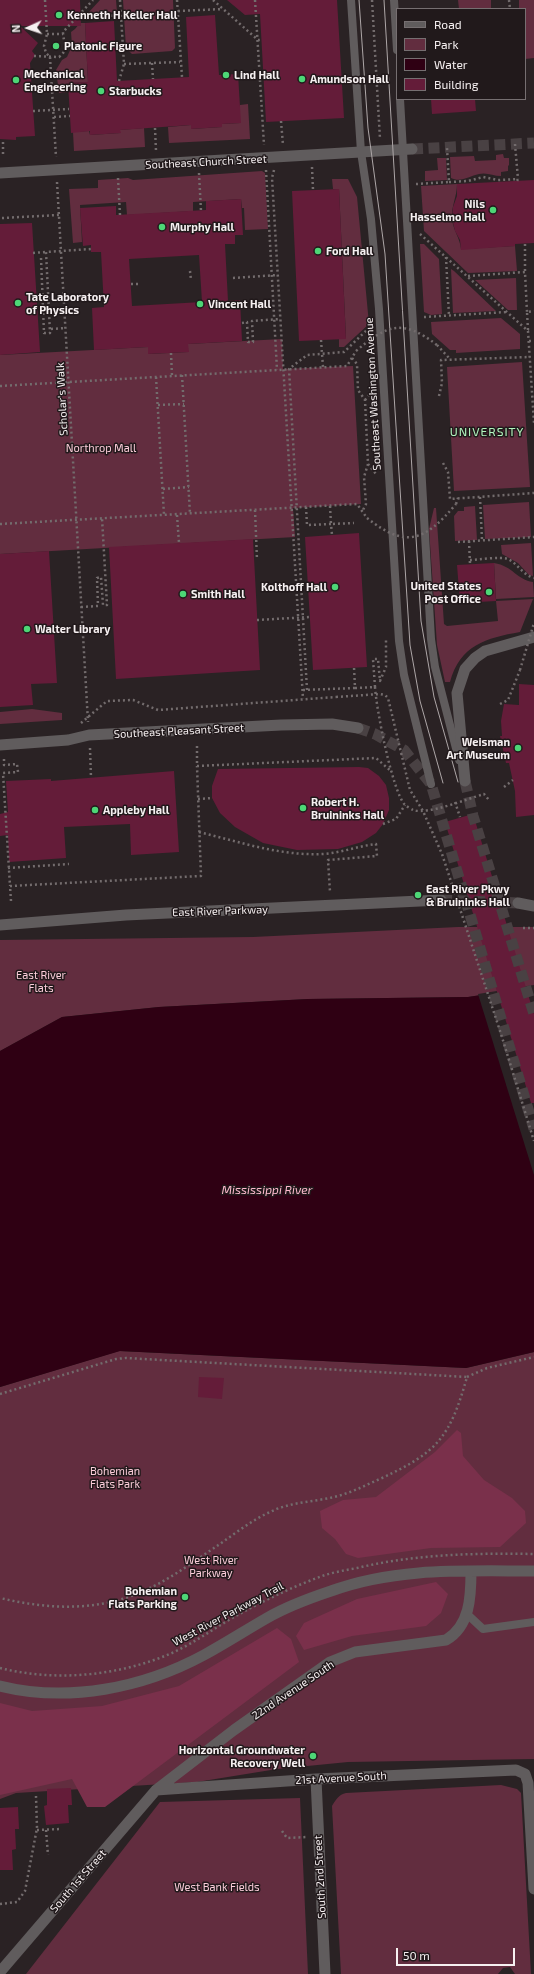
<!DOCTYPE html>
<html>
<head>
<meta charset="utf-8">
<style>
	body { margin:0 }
	#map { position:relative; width:534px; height:1974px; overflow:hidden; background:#2a2224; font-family:"Exo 2",sans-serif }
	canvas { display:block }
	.legend { position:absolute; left:396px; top:8px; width:130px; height:92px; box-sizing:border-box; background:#21191b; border:1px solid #766f71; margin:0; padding:5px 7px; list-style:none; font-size:12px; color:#f6f0f1 }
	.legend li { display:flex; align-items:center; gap:8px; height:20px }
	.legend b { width:20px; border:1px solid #766f71 }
	.north { position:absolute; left:8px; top:8px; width:40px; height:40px; -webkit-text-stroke:3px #21191b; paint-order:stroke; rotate:267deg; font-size:11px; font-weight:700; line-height:16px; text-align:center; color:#f6f0f1 }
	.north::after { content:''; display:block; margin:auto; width:14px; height:18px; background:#f6f0f1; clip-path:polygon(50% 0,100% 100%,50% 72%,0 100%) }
	.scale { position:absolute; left:396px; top:1948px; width:119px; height:18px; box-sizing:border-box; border:2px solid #f6f0f1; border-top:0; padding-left:5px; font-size:12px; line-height:14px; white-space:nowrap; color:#f6f0f1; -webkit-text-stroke:3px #21191b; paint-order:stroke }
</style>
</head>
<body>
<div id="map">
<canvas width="534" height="1974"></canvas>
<ul class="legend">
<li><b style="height:5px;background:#605c5d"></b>Road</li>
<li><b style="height:11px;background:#622d3f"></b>Park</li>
<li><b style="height:11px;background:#2f0013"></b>Water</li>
<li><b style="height:11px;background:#641c39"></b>Building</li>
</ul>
<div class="north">N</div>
<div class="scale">50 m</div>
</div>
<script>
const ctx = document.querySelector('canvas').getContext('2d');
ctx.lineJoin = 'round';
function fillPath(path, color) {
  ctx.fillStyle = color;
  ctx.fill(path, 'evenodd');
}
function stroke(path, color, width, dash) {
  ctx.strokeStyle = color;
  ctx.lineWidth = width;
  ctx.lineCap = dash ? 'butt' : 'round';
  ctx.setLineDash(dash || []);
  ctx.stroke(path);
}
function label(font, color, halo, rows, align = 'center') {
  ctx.font = font + ' "Exo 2",sans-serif';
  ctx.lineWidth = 3;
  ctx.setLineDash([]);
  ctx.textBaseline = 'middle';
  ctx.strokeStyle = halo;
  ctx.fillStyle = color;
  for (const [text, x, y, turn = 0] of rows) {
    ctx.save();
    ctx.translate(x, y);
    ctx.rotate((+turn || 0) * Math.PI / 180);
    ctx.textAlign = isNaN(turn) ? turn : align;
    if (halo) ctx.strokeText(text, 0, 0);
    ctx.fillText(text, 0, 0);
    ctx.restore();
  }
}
fillPath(new Path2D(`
	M100,0H116L117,12L90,14L89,12Z
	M123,0H173L175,48L172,51L132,54L126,48Z
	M458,0H491V8L459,9Z
	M519,0H534V58L525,59V9H519Z
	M80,23H85L88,82L68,83V92L59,93L56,70L62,60L67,57L72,46L71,32L75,29Z
	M248,104L250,139L169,143L168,127L191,125V129L222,127V124L240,123V105Z
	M144,128L145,147L74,151L73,132L89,131L90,135L120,133V130Z
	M503,154L504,158H509V165L508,166V171L501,172V176C493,176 487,172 479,174C469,176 461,183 451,178L450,157L474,156L475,161L496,160V155Z
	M437,158H446L447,180L425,181V171L438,170Z
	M262,171L265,173L268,229L245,230L244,208H242L241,199L193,202V211L127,215L126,202L80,205L82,242L73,243L69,189L98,188V180L128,178L133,180Z
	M332,179H348L357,197L369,324L344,347H339V339L346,338L339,189H333Z
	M457,184C457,197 451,206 452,219C453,230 460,238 461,249L515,246L517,271L468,273L424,231L421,186Z
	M420,244H424L439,259L442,314L431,315L424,312Z
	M451,269L454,271L496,311L453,313Z
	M516,278L517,310H508L475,280Z
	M501,318L520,334V349L456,353V350H450L432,334L431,322Z
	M282,339L283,369L353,366L361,504L293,508L295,537L0,554V355L148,347L149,354L188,352V344Z
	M522,362L530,487L454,491L447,367Z
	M529,502L531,537L485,539L483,505Z
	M475,506L477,540L455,541L454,516L458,511H464V507Z
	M434,508H436L444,624L447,626L498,621L496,601L533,599L520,632C486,638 460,645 450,682H445L437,645L429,529Z
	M531,543L533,576L529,575L518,563L502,554L501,545Z
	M494,563C513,566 517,580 533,582L534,597L496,599Z
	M32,709L62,713V720L0,724V712Z
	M458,927H534V987L468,997L308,999L159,1007L62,1017L0,1051V940L253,937Z
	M119,1351L466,1368L534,1352V1759L348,1762L277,1769L197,1782L16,1793L0,1799V1387Z
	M501,1785L517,1789L521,1793L531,1974H515L510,1967L503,1968L498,1974H341L332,1806C335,1801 339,1794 346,1793Z
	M300,1798L308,1974H26L160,1802Z`), '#622d3f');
fillPath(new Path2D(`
	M457,1430L461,1433L463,1456L484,1480L512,1498L525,1511L526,1523L500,1547L431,1548L358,1558L346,1554L335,1539L322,1528L320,1511L343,1500L376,1497L435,1452Z
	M436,1582L448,1594L441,1613L426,1626L352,1636L304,1650L296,1636L304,1623L357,1599Z
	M277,1628L291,1639L299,1662L105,1807H87L72,1779L0,1795V1703L32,1711L102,1706L179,1686Z`), '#7a304b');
fillPath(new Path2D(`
	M534,987V1352L466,1368L120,1351L0,1387V1051L62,1017L159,1007L308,999L468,997Z`), '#2f0013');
fillPath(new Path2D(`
	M534,985V1175L478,994Z`), '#2a2224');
fillPath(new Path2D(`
	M0,0H80L81,26H20L38,43L32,51L35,55L30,63L35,136L16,137V140L0,139Z
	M227,0H337L344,118L266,122L260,14L245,15Z
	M215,15L219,75L238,74L241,123L222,124V127L191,129V125L120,130L121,133L90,135V131L71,133L68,83L88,82L85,23L114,21L117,81L189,77L186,17Z
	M431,99H475L476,111L432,114Z
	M534,180V243L515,244V246L461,250L460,240L455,231L452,218L453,207L457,196V184Z
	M339,189L346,339L299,341L292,191Z
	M241,199L243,235H235V244H225L228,301L240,300L242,341L188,344L189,352L148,354V347L94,350L92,308L104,307L101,252H91V245L83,246L80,208L116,206V215L206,210V201ZM199,255L202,302L132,306L129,259Z
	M32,223L40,352L0,355V224Z
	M359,533L367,667L313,670L305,537Z
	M253,539L260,670L116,679L109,547Z
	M49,551L57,683L31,684L33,705L0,707V554Z
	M494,563L496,601L460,603L457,565Z
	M519,684L534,685V815L516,817L515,791L509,763H506L500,736H502L501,721L504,704L519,705Z
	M359,767L368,768L379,776L386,785L389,798V810L383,824L376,833L362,842L338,849L297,850L263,843L235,827L220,813L212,798V786L218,769Z
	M174,771L179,852L131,855L130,824L64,827L66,858L9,862L8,835L0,836V814L8,812L6,781L51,779V781Z
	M473,814L534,1014V1103H531L445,822Z
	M199,1377L224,1378L222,1399L198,1397Z
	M71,1788L72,1805H68L69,1823L46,1825L44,1806L47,1805V1789Z
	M18,1807L19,1829H15L16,1849L12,1850L13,1870H0V1808Z`), '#641c39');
stroke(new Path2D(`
	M412,149L534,143`), '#494143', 11, [11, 5.5]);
stroke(new Path2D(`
	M358,728L375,734L404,750L431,784L534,1129
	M465,781L473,816L534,1014
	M441,900L518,903`), '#494143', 11, [11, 5.5]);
stroke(new Path2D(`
	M45,0L47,34L44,46L46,53L50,57
	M177,0L182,77
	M213,0L258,40H261
	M255,0L264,145
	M372,0L380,139
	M509,0L510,9
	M178,11L223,9
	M76,18L121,15
	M47,34H63
	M34,56L59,57C70,48 63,43 63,32L93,0
	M50,57L56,157
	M152,63L153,79
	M124,64L180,62
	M119,81L124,64L120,0
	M54,117L70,116
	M281,121L283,145
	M155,128L156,151
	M515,144L518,179
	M3,154V139
	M312,167L313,190
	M266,170L277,370
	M274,170L272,178L303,699
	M199,173L201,211
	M118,178L120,215
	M57,182L88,722
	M449,182L468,181L483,177L498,180L518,179L517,181
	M416,184L449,182L447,148
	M2,218L59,215
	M420,234L528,331L534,423
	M525,244V272
	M33,253L46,252
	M446,257L449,316
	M41,258L44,333H50L46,252L91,249
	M190,271L191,280
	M468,276L525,272L527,312
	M233,278L278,275
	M131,284H138
	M424,317L507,312
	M242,323L247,322L248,342H253L252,321L280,319
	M51,329L66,328
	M528,330L527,312L534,311
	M321,340L323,367
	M529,341H534
	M437,345L450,359
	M171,353L172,376
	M352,358L357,364L358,390L365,400L368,464L364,477L366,504L362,512
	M182,375L190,514
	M156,377L164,515
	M0,386L347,366L356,351
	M439,396L442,383L441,360L530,357
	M365,400L372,391
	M158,405L184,404
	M443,463L448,472L450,499L534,493
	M368,464L376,474
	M163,489L189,487
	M480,497L482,540
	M456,504L458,498
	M330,506L331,524L354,523
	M306,507L307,525L331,524L332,535
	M255,510L257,560
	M177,515L179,543
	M0,524L357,504L367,518
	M469,541L470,564
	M458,542L534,537
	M470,560C479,560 500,556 508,559C518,564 523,575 534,578
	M81,607L98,606L97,578L101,577L103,605H107L102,518
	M375,687L373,659H378L380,681L386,667V640
	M303,690L355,688L354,667
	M307,690L289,369L307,355L344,352L369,328
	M500,704L508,700L520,670
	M81,723L107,701L133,700L158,710L336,697
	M197,746V766L376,758L392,772
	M90,748L91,778
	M4,759V765L17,764L18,772L3,773L10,886
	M504,787L513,780
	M198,799L212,798
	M455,802L460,817
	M383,824L396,819L405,805
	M199,832C240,842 280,856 322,854C341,853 358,846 376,844L377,856L328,860L330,892
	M8,868L69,864
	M11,901L10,886L201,876L197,766
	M523,928H534
	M467,1377L487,1368L534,1357
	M0,1394L116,1359L126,1358L467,1377C450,1437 438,1452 382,1478C366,1485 351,1493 334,1497C313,1502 290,1502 270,1512C250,1521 232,1536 214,1548C193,1562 173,1577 150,1588C102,1612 51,1610 0,1598
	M0,1668C56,1682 119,1676 172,1653C194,1643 213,1629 234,1617C263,1601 294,1586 325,1575C335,1572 346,1570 357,1568C416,1554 474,1553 534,1554
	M37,1830L61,1829
	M46,1830L48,1855
	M282,1831L287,1838L307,1837
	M0,1904L17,1902L25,1891L37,1828L36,1796`), '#736c6d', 2.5, [2, 3]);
stroke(new Path2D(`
	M351,0L361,152L371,219L379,309L399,641L404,675L431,784
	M394,0L397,50
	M400,99L431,639L435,667L459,760
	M467,1614L483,1629L534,1622`), '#605c5d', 8);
stroke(new Path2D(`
	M0,173L412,149`), '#605c5d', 11);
stroke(new Path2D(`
	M0,1686C68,1703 143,1688 204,1655C226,1643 246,1630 267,1618C286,1607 310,1598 331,1591C396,1567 466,1571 534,1571
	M316,1779L325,1974
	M156,1790L316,1779L516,1770L525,1774L528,1783L534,1889
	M0,1972L156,1790L234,1730L330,1662L355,1652L446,1640C470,1626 471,1597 471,1571`), '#605c5d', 11);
stroke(new Path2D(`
	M0,745L68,740L89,735L281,725L332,724L358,728
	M465,781L457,693L465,669L475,658L485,651L534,637
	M518,903L534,906
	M0,925L126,915L441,900`), '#605c5d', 11);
stroke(new Path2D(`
	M359,0L368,128L385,254L410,645L420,701L443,783
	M384,0L421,621L434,697L458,782`), '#aea7a8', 1);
stroke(new Path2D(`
	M33,111L69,109
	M356,351C387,325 402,318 437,345
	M367,518C406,549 425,541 456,504
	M257,620L310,617
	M520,670L534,623
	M355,688L375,687C376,707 392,791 405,805C406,806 411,809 413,810C428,815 467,799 484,794L489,800
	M336,697L380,694L385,695L388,698L410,790L423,811L442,854L501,1034L534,1141`), '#736c6d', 2.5, [2, 3]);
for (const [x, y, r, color] of [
	[59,15,4,"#4dd676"],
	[56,46,4,"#4dd676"],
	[226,75,4,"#4dd676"],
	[302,79,4,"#4dd676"],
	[16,80,4,"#4dd676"],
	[101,91,4,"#4dd676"],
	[493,210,4,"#4dd676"],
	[162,227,4,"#4dd676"],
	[318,251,4,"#4dd676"],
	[18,303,4,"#4dd676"],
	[200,304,4,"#4dd676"],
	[335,587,4,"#4dd676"],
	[489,592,4,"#4dd676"],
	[183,594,4,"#4dd676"],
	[27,629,4,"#4dd676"],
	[518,748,4,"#4dd676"],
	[303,808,4,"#4dd676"],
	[95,810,4,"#4dd676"],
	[418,895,4,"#4dd676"],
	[185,1597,4,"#4dd676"],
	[313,1756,4,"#4dd676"]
]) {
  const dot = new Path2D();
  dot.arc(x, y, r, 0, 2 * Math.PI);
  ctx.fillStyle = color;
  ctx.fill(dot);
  stroke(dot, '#21191b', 1.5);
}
label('bold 11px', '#f6f0f1', '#21191b', [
	["Kenneth H Keller Hall",67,15],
	["Platonic Figure",64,46],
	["Mechanical",24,74],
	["Engineering",24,87],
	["Lind Hall",234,75],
	["Amundson Hall",310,79],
	["Starbucks",109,91],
	["Nils",485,204,"right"],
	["Hasselmo Hall",485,217,"right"],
	["Murphy Hall",170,227],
	["Ford Hall",326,251],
	["Tate Laboratory",26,297],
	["of Physics",26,310],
	["Vincent Hall",208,304],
	["United States",481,586,"right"],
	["Post Office",481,599,"right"],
	["Kolthoff Hall",327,587,"right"],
	["Smith Hall",191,594],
	["Walter Library",35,629],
	["Weisman",510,742,"right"],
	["Art Museum",510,755,"right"],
	["Robert H.",311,802],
	["Bruininks Hall",311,815],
	["Appleby Hall",103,810],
	["East River Pkwy",426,889],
	["& Bruininks Hall",426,902],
	["Bohemian",177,1591,"right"],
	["Flats Parking",177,1604,"right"],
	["Horizontal Groundwater",305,1750,"right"],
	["Recovery Well",305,1763,"right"]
], 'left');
label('11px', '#f6f0f1', '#21191b', [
	["Southeast Church Street",206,162,-3],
	["Southeast Washington Avenue",373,394,-93],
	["Scholar's Walk",62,399,-93],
	["Southeast Pleasant Street",179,731,-3],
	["East River Parkway",220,911,-2],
	["West River Parkway Trail",228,1614,-28],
	["22nd Avenue South",293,1690,-34],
	["21st Avenue South",341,1778,-3],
	["South 2nd Street",320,1877,-93],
	["South 1st Street",78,1881,-49]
]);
label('11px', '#fccdda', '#21191b', [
	["Northrop Mall",101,448],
	["East River",41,975],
	["Flats",41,988],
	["Bohemian",115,1471],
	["Flats Park",115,1484],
	["West River",211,1560],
	["Parkway",211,1573],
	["West Bank Fields",217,1887]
]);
ctx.letterSpacing = '1px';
label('12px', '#b3f6bf', '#21191b', [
	["UNIVERSITY",487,432]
]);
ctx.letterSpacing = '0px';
label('italic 12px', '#fdb9cd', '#21191b', [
	["Mississippi River",267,1190]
]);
</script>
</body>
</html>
